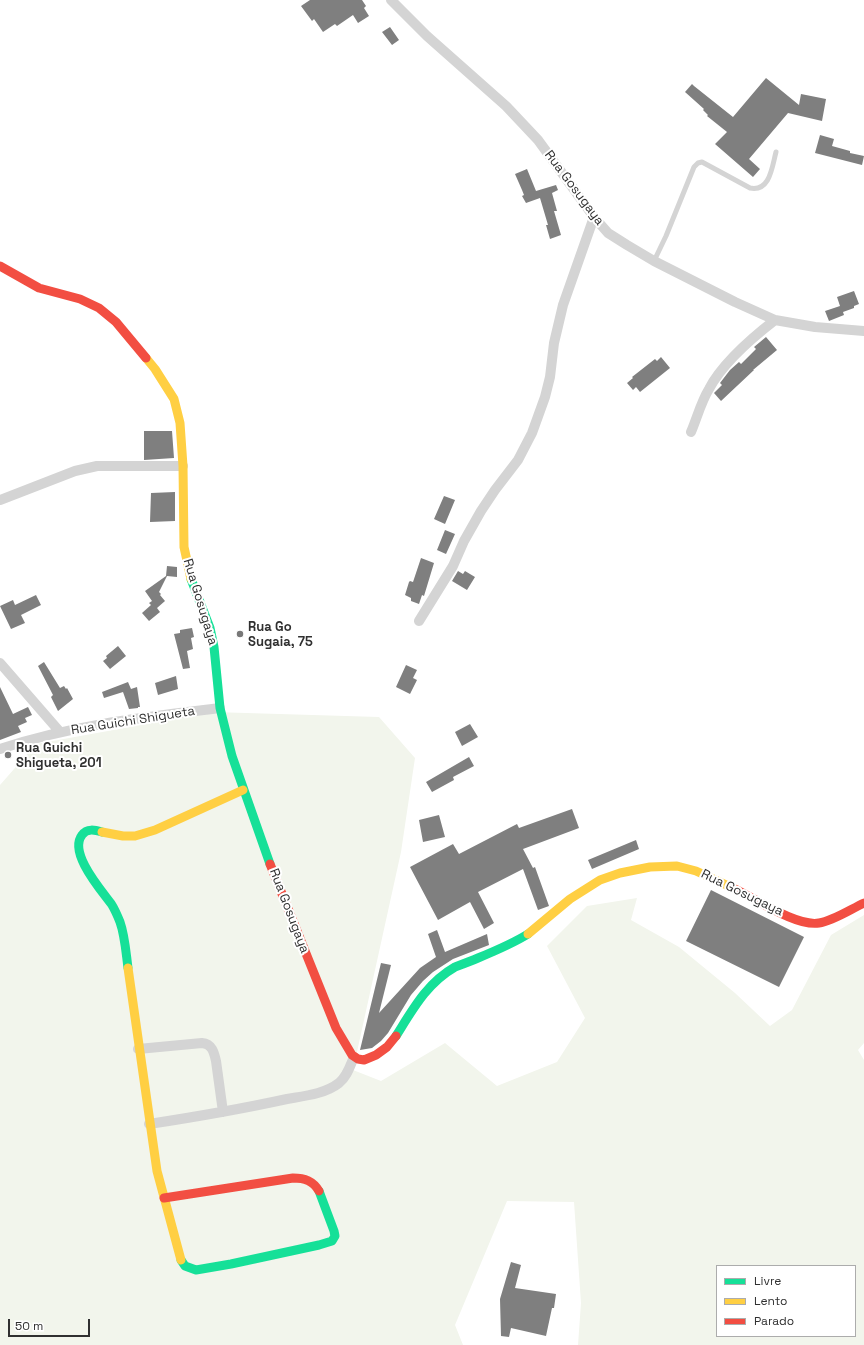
<!DOCTYPE html>
<html>
<head>
<meta charset="utf-8">
<style>
	body { margin:0 }
	#map { position:relative; width:864px; height:1345px; overflow:hidden; background:#fff; font-family:"Space Grotesk",sans-serif }
	canvas { display:block }
	.legend { position:absolute; left:716px; top:1265px; width:140px; height:72px; box-sizing:border-box; background:#fff; border:1px solid #acacac; margin:0; padding:5px 7px; list-style:none; font-size:12px; color:#303030 }
	.legend li { display:flex; align-items:center; gap:8px; height:20px }
	.legend b { width:20px; border:1px solid #acacac }
	.scale { position:absolute; left:8px; top:1319px; width:82px; height:18px; box-sizing:border-box; border:2px solid #303030; border-top:0; padding-left:5px; font-size:12px; line-height:14px; white-space:nowrap; color:#303030; -webkit-text-stroke:3px #fff; paint-order:stroke }
</style>
</head>
<body>
<div id="map">
<canvas width="864" height="1345"></canvas>
<ul class="legend">
<li><b style="height:5px;background:#16e098"></b>Livre</li>
<li><b style="height:5px;background:#ffcf43"></b>Lento</li>
<li><b style="height:5px;background:#f24e42"></b>Parado</li>
</ul>
<div class="scale">50 m</div>
</div>
<script>
const ctx = document.querySelector('canvas').getContext('2d');
ctx.lineJoin = 'round';
function fillPath(path, color) {
  ctx.fillStyle = color;
  ctx.fill(path, 'evenodd');
}
function stroke(path, color, width, dash) {
  ctx.strokeStyle = color;
  ctx.lineWidth = width;
  ctx.lineCap = dash ? 'butt' : 'round';
  ctx.setLineDash(dash || []);
  ctx.stroke(path);
}
function label(font, color, halo, rows, align = 'center') {
  ctx.font = font + ' "Space Grotesk",sans-serif';
  ctx.lineWidth = 4;
  ctx.setLineDash([]);
  ctx.textBaseline = 'middle';
  ctx.strokeStyle = halo;
  ctx.fillStyle = color;
  for (const [text, x, y, turn = 0] of rows) {
    ctx.save();
    ctx.translate(x, y);
    ctx.rotate((+turn || 0) * Math.PI / 180);
    ctx.textAlign = isNaN(turn) ? turn : align;
    if (halo) ctx.strokeText(text, 0, 0);
    ctx.fillText(text, 0, 0);
    ctx.restore();
  }
}
fillPath(new Path2D(`
	M213,712L379,717L415,758L401,852L353,1070L381,1081L445,1043L497,1086L557,1062L585,1018L547,946L587,906L637,898L631,920L679,947L735,993L770,1026L792,1010L831,935L864,915V1043L858,1050L864,1060V1345H578L581,1303L574,1202L507,1201L455,1325L463,1345H0V785L36,744ZM717,1266H855V1336H717Z`), '#f2f5ec');
fillPath(new Path2D(`
	M310,0H362L366,6L364,8L369,16L358,23L353,15L337,26L335,24L323,32L314,19L312,21L301,6Z
	M390,27L399,40L392,45L382,32Z
	M766,78L799,105L801,94L826,99L822,121L788,113L749,159L760,169L753,177L715,144L727,132L707,116L708,115L703,110L704,109L685,92L692,84L694,86L733,117Z
	M820,135L834,139L832,146L850,151V153L864,156L862,165L815,153Z
	M527,169L536,191L556,185L558,190L552,193L557,211H554L561,235L550,239L546,225H548L540,198L526,203L522,196L524,195L522,190L515,174Z
	M854,291L859,304L854,306V308L843,312L844,315L829,321L825,311L840,306L837,297Z
	M766,337L777,350L753,370H754L721,401L714,393L722,385L720,383L730,370L739,362L741,364L756,349L754,347Z
	M661,357L670,368L640,392L636,387L633,390L627,383L633,378L632,377L655,359L657,361Z
	M144,431H172L174,458L144,460Z
	M175,492V521L150,522L151,493Z
	M444,496L455,500L445,524L434,519Z
	M445,530L455,534L446,554L437,550Z
	M421,558L434,563L424,596L422,595L419,604L411,601V598L405,595L409,582L410,581L413,582Z
	M167,566L177,567V577L167,576L159,592L161,594L160,595L165,601L157,608L160,612L149,621L142,613L151,605L149,603L152,601L145,591L166,576Z
	M458,571L463,574L465,571L475,577L467,590L452,581Z
	M36,595L41,605L21,615L25,623L11,629L0,606L13,600L15,605Z
	M192,628L194,637L191,638L193,649L187,651L190,668L183,669L174,634L180,633V630Z
	M118,646L126,656L110,669L103,661L107,658L106,656Z
	M44,662L60,688L64,686L66,689L67,688L73,699L58,711L51,697L53,695L38,666Z
	M406,665L417,670L413,678L417,680L410,694L396,687Z
	M176,676L178,689L158,695L155,683Z
	M128,682L131,689L137,687L140,707H138V708L129,709L123,692L104,698L102,692Z
	M0,687L13,714L28,707L32,715L25,718L27,722L18,726L21,732L0,740Z
	M470,724L478,737L462,746L455,732Z
	M469,757L474,766L453,777L454,780L432,792L426,782Z
	M572,809L579,828L523,849L533,868L535,867L549,906L538,910L523,869L478,892L494,923L484,929L470,902L438,920L410,867L453,844L459,854L517,824L519,828Z
	M439,815L445,837L423,842L419,820Z
	M636,840L639,849L592,869L588,860Z
	M711,890L804,937L779,987L686,941Z
	M437,930L445,952L487,934L489,945L453,959L433,972L423,981L411,995L388,1033L381,1041L372,1048L360,1050L381,963L391,965L379,1013L420,968L436,957L428,934Z
	M511,1262L521,1265L515,1288L556,1294L554,1308H552L546,1336L511,1328L509,1337L501,1336L500,1299Z`), '#7f7f7f');
stroke(new Path2D(`
	M654,261L666,236L694,167L698,163L702,162L750,188C770,192 772,167 776,152`), '#d4d4d4', 5);
stroke(new Path2D(`
	M391,0L427,36L506,106L538,140L594,217L608,233L627,245L654,261L735,302L775,320L815,327L864,331
	M691,432C697,418 701,402 709,389C722,364 753,337 775,320
	M0,500L75,471L97,466H183
	M419,621L453,566L464,541L481,511L495,490L518,460L532,433L545,397L550,377L554,343L563,305L594,217
	M0,663L60,732
	M0,749C71,725 146,717 220,708
	M138,1049L202,1043C212,1044 214,1052 216,1061L223,1112
	M149,1124C195,1117 241,1109 287,1099C304,1096 325,1094 339,1083C347,1077 350,1066 354,1057`), '#d4d4d4', 10);
stroke(new Path2D(`
	M191,579L210,628L214,647L220,708L232,756L270,864
	M102,832C95,830 87,828 82,835C68,853 102,891 112,905C115,910 118,917 120,922C125,936 126,953 128,968
	M396,1036C413,1009 427,983 455,967C463,964 471,961 478,958C495,951 512,944 528,934
	M181,1260L185,1266L196,1270L231,1264L319,1245L332,1241L335,1236L334,1231L319,1191`), '#16e098', 9);
stroke(new Path2D(`
	M146,358L155,369L174,399L180,423L183,466L184,547L191,579
	M102,832L123,836H135L155,830L243,790
	M528,934L570,899L600,880L620,873L650,867L677,866L696,871L735,889
	M128,968L157,1171L181,1260`), '#ffcf43', 9);
stroke(new Path2D(`
	M0,266L39,288L80,299L99,308L116,322L146,358
	M270,864L336,1028L352,1055L358,1059L364,1060L376,1055L387,1047L396,1036
	M735,889C756,899 797,927 819,923C833,921 851,909 864,903
	M164,1198L293,1178C305,1178 313,1181 319,1191`), '#f24e42', 9);
for (const [x, y, r, color] of [
	[240,634,4,"#787878"],
	[8,755,4,"#787878"]
]) {
  const dot = new Path2D();
  dot.arc(x, y, r, 0, 2 * Math.PI);
  ctx.fillStyle = color;
  ctx.fill(dot);
  stroke(dot, '#fff', 1.5);
}
label('13px', '#303030', '#fff', [
	["Rua Gosugaya",574,188,53],
	["Rua Gosugaya",200,602,73],
	["Rua Guichi Shigueta",133,721,-9],
	["Rua Gosugaya",742,893,26],
	["Rua Gosugaya",289,911,69]
]);
label('bold 13px', '#303030', '#fff', [
	["Rua Go",248,627],
	["Sugaia, 75",248,642],
	["Rua Guichi",16,748],
	["Shigueta, 201",16,763]
], 'left');
</script>
</body>
</html>
